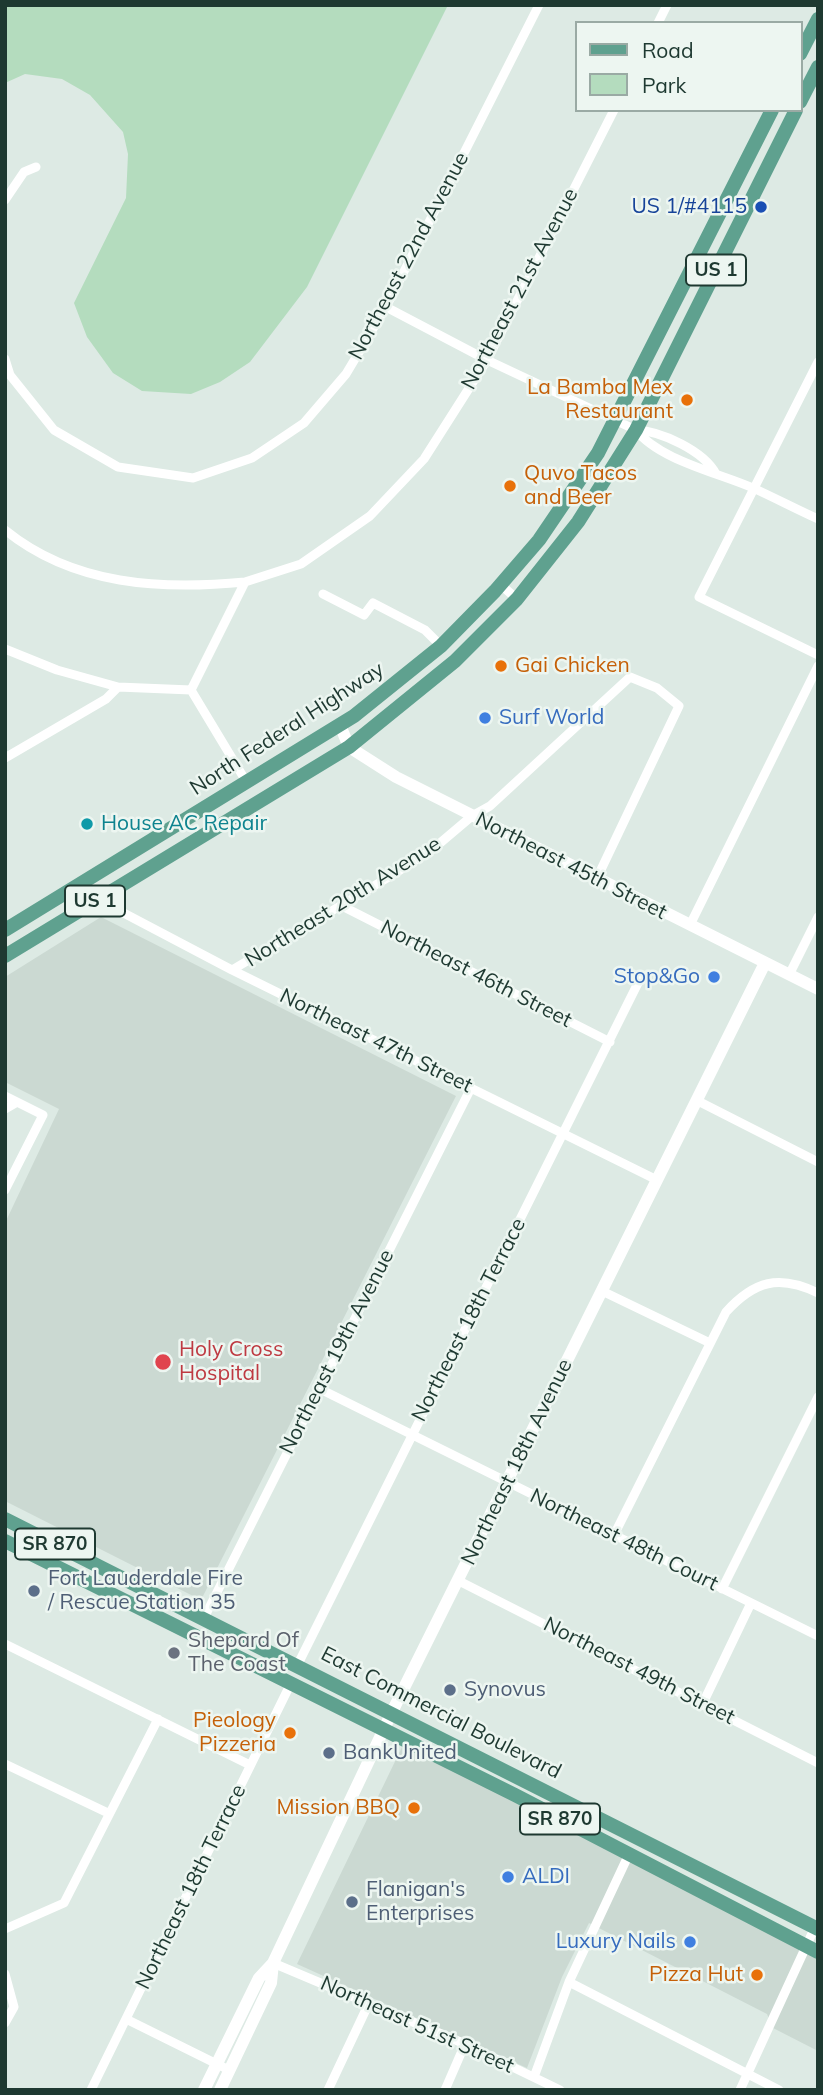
<!DOCTYPE html>
<html>
<head>
<meta charset="utf-8">
<style>
	body { margin:0 }
	#map { position:relative; width:823px; height:2095px; overflow:hidden; background:#ddeae4; font-family:Mulish,sans-serif }
	canvas { display:block }
	.frame { position:absolute; inset:0; border:7px solid #1e3931; pointer-events:none }
	.legend { position:absolute; left:575px; top:21px; width:228px; height:91px; box-sizing:border-box; background:#edf6f1; border:2px solid #9aaaa4; margin:0; padding:9px 12px; list-style:none; font-size:21px; color:#1e3931 }
	.legend li { display:flex; align-items:center; gap:14px; height:35px }
	.legend b { width:35px; border:2px solid #9aaaa4 }
</style>
</head>
<body>
<div id="map">
<canvas width="823" height="2095"></canvas>
<div class="frame"></div>
<ul class="legend">
<li><b style="height:9px;background:#5fa18f"></b>Road</li>
<li><b style="height:19px;background:#b4dcbe"></b>Park</li>
</ul>
</div>
<script>
const ctx = document.querySelector('canvas').getContext('2d');
ctx.lineJoin = 'round';
function fillPath(path, color) {
  ctx.fillStyle = color;
  ctx.fill(path, 'evenodd');
}
function stroke(path, color, width, dash) {
  ctx.strokeStyle = color;
  ctx.lineWidth = width;
  ctx.lineCap = dash ? 'butt' : 'round';
  ctx.setLineDash(dash || []);
  ctx.stroke(path);
}
function label(font, color, halo, rows, align = 'center') {
  ctx.font = font + ' Mulish,sans-serif';
  ctx.lineWidth = 5;
  ctx.setLineDash([]);
  ctx.textBaseline = 'middle';
  ctx.strokeStyle = halo;
  ctx.fillStyle = color;
  for (const [text, x, y, turn = 0] of rows) {
    ctx.save();
    ctx.translate(x, y);
    ctx.rotate((+turn || 0) * Math.PI / 180);
    ctx.textAlign = isNaN(turn) ? turn : align;
    if (halo) ctx.strokeText(text, 0, 0);
    ctx.fillText(text, 0, 0);
    ctx.restore();
  }
}
fillPath(new Path2D(`
	M101,917L456,1096L201,1600L5,1501V1223L59,1109L5,1082V977Z
	M403,1745L818,1956V2051L773,2028L767,2014L589,1923L562,1977L527,2068L297,1964Z`), '#cbd9d2');
fillPath(new Path2D(`
	M5,5H448L307,287L250,362L220,382L191,394L142,391L113,373L87,337L74,303L126,198L128,154L123,132L90,95L62,79L25,74L5,83Z`), '#b4dcbe');
stroke(new Path2D(`
	M658,23L667,5
	M5,200L24,172L36,167
	M386,307L487,360L636,430C661,431 704,451 716,474
	M5,359L10,375L54,430L118,467L193,478L252,458L304,423L346,374L386,307L539,5
	M818,362L699,597L818,655
	M636,430C659,460 719,473 753,488C775,498 796,509 818,519
	M5,530C74,586 162,590 245,582
	M501,585L517,599
	M323,594L364,615L373,603L425,630L441,646
	M5,649L57,670L118,687L191,690
	M191,690L245,582L301,564L370,516L424,459L487,360L614,110
	M191,690L247,783
	M5,758L106,699L118,687
	M97,899L232,970L657,1180
	M342,906L610,1042
	M690,925L818,666
	M232,970L394,874L433,849L472,816L490,806L630,677L657,688L679,706L597,878
	M789,975L818,917
	M5,1096L43,1115L5,1190
	M696,1100L818,1162
	M5,1109L17,1102
	M602,1291L710,1343
	M318,1388L818,1636
	M614,1535L726,1312C754,1281 779,1274 818,1293
	M459,1581L818,1763
	M722,1589L818,1397
	M204,1618L471,1088
	M5,1644L250,1765
	M298,1664L641,977
	M703,1703L751,1603
	M5,1764L108,1813
	M5,1929L64,1903L158,1719
	M273,1963L465,2044L560,2090
	M5,1974L14,2007L5,2023
	M569,1982L779,2090
	M126,2019L229,2070
	M534,2077L569,1982L629,1854
	M91,2090L291,1683
	M328,2090L369,2003
	M445,2090L465,2044
	M740,2090L815,1927`), '#fff', 9);
stroke(new Path2D(`
	M340,725L349,747L396,777L818,989
	M204,2090L259,1978L273,1963L392,1712L765,963
	M220,2090L271,1983L273,1963`), '#fff', 12);
stroke(new Path2D(`
	M800,54L818,19
	M800,102L818,67
	M5,930L354,716L441,646L495,591L539,540L598,453L772,110
	M5,956L349,747L455,661L517,599L578,522L636,430L796,110
	M5,1519L818,1929
	M5,1541L515,1795L818,1952`), '#5fa18f', 14);
for (const [x, y, r, color] of [
	[761,207,7,"#1a4fb4"],
	[687,400,7,"#e8710a"],
	[510,486,7,"#e8710a"],
	[501,666,7,"#e8710a"],
	[485,718,7,"#3f7fe0"],
	[87,824,7,"#0f9aa8"],
	[714,977,7,"#3f7fe0"],
	[163,1362,9,"#e0444e"],
	[34,1591,7,"#5c6f8a"],
	[174,1653,7,"#6b7280"],
	[450,1690,7,"#5c6f8a"],
	[290,1733,7,"#e8710a"],
	[329,1753,7,"#5c6f8a"],
	[414,1808,7,"#e8710a"],
	[508,1877,7,"#3f7fe0"],
	[352,1902,7,"#5c6f8a"],
	[690,1942,7,"#3f7fe0"],
	[757,1975,7,"#e8710a"]
]) {
  const dot = new Path2D();
  dot.arc(x, y, r, 0, 2 * Math.PI);
  ctx.fillStyle = color;
  ctx.fill(dot);
  stroke(dot, '#edf6f1', 2.5);
}
for (const [x, y, w] of [
	[716,270,60],
	[95,901,60],
	[55,1544,80],
	[560,1819,80]
]) {
  const box = new Path2D();
  box.roundRect(x - w / 2, y - 15.5, w, 31, 5);
  ctx.fillStyle = '#edf6f1';
  ctx.fill(box);
  stroke(box, '#1e3931', 2);
}
label('bold 19px', '#1e3931', null, [
	["US 1",716,270],
	["US 1",95,901],
	["SR 870",55,1544],
	["SR 870",560,1819]
]);
label('21px', '#164399', '#edf6f1', [
	["US 1/#4115",747,207]
], 'right');
label('21px', '#1e3931', '#edf6f1', [
	["Northeast 22nd Avenue",409,256,-62],
	["Northeast 21st Avenue",520,289,-62],
	["North Federal Highway",287,729,-33],
	["Northeast 45th Street",571,866,27],
	["Northeast 20th Avenue",343,902,-32],
	["Northeast 46th Street",476,974,27],
	["Northeast 47th Street",376,1041,26],
	["Northeast 18th Terrace",469,1320,-63],
	["Northeast 19th Avenue",337,1352,-63],
	["Northeast 18th Avenue",517,1462,-64],
	["Northeast 48th Court",624,1540,26],
	["Northeast 49th Street",639,1671,27],
	["East Commercial Boulevard",441,1713,27],
	["Northeast 18th Terrace",191,1887,-64],
	["Northeast 51st Street",417,2025,24]
]);
label('21px', '#c56008', '#edf6f1', [
	["La Bamba Mex",673,388],
	["Restaurant",673,412],
	["Quvo Tacos",524,474,"left"],
	["and Beer",524,498,"left"],
	["Gai Chicken",515,666,"left"],
	["Pieology",276,1721],
	["Pizzeria",276,1745],
	["Mission BBQ",400,1808],
	["Pizza Hut",743,1975]
], 'right');
label('21px', '#366cbe', '#edf6f1', [
	["Surf World",499,718],
	["Stop&Go",700,977,"right"],
	["ALDI",522,1877],
	["Luxury Nails",676,1942,"right"]
], 'left');
label('21px', '#0d838f', '#edf6f1', [
	["House AC Repair",101,824]
], 'left');
label('21px', '#be3a42', '#edf6f1', [
	["Holy Cross",179,1350],
	["Hospital",179,1374]
], 'left');
label('21px', '#4e5e75', '#edf6f1', [
	["Fort Lauderdale Fire",48,1579],
	["/ Rescue Station 35",48,1603],
	["Synovus",464,1690],
	["BankUnited",343,1753],
	["Flanigan's",366,1890],
	["Enterprises",366,1914]
], 'left');
label('21px', '#5b616d', '#edf6f1', [
	["Shepard Of",188,1641],
	["The Coast",188,1665]
], 'left');
</script>
</body>
</html>
